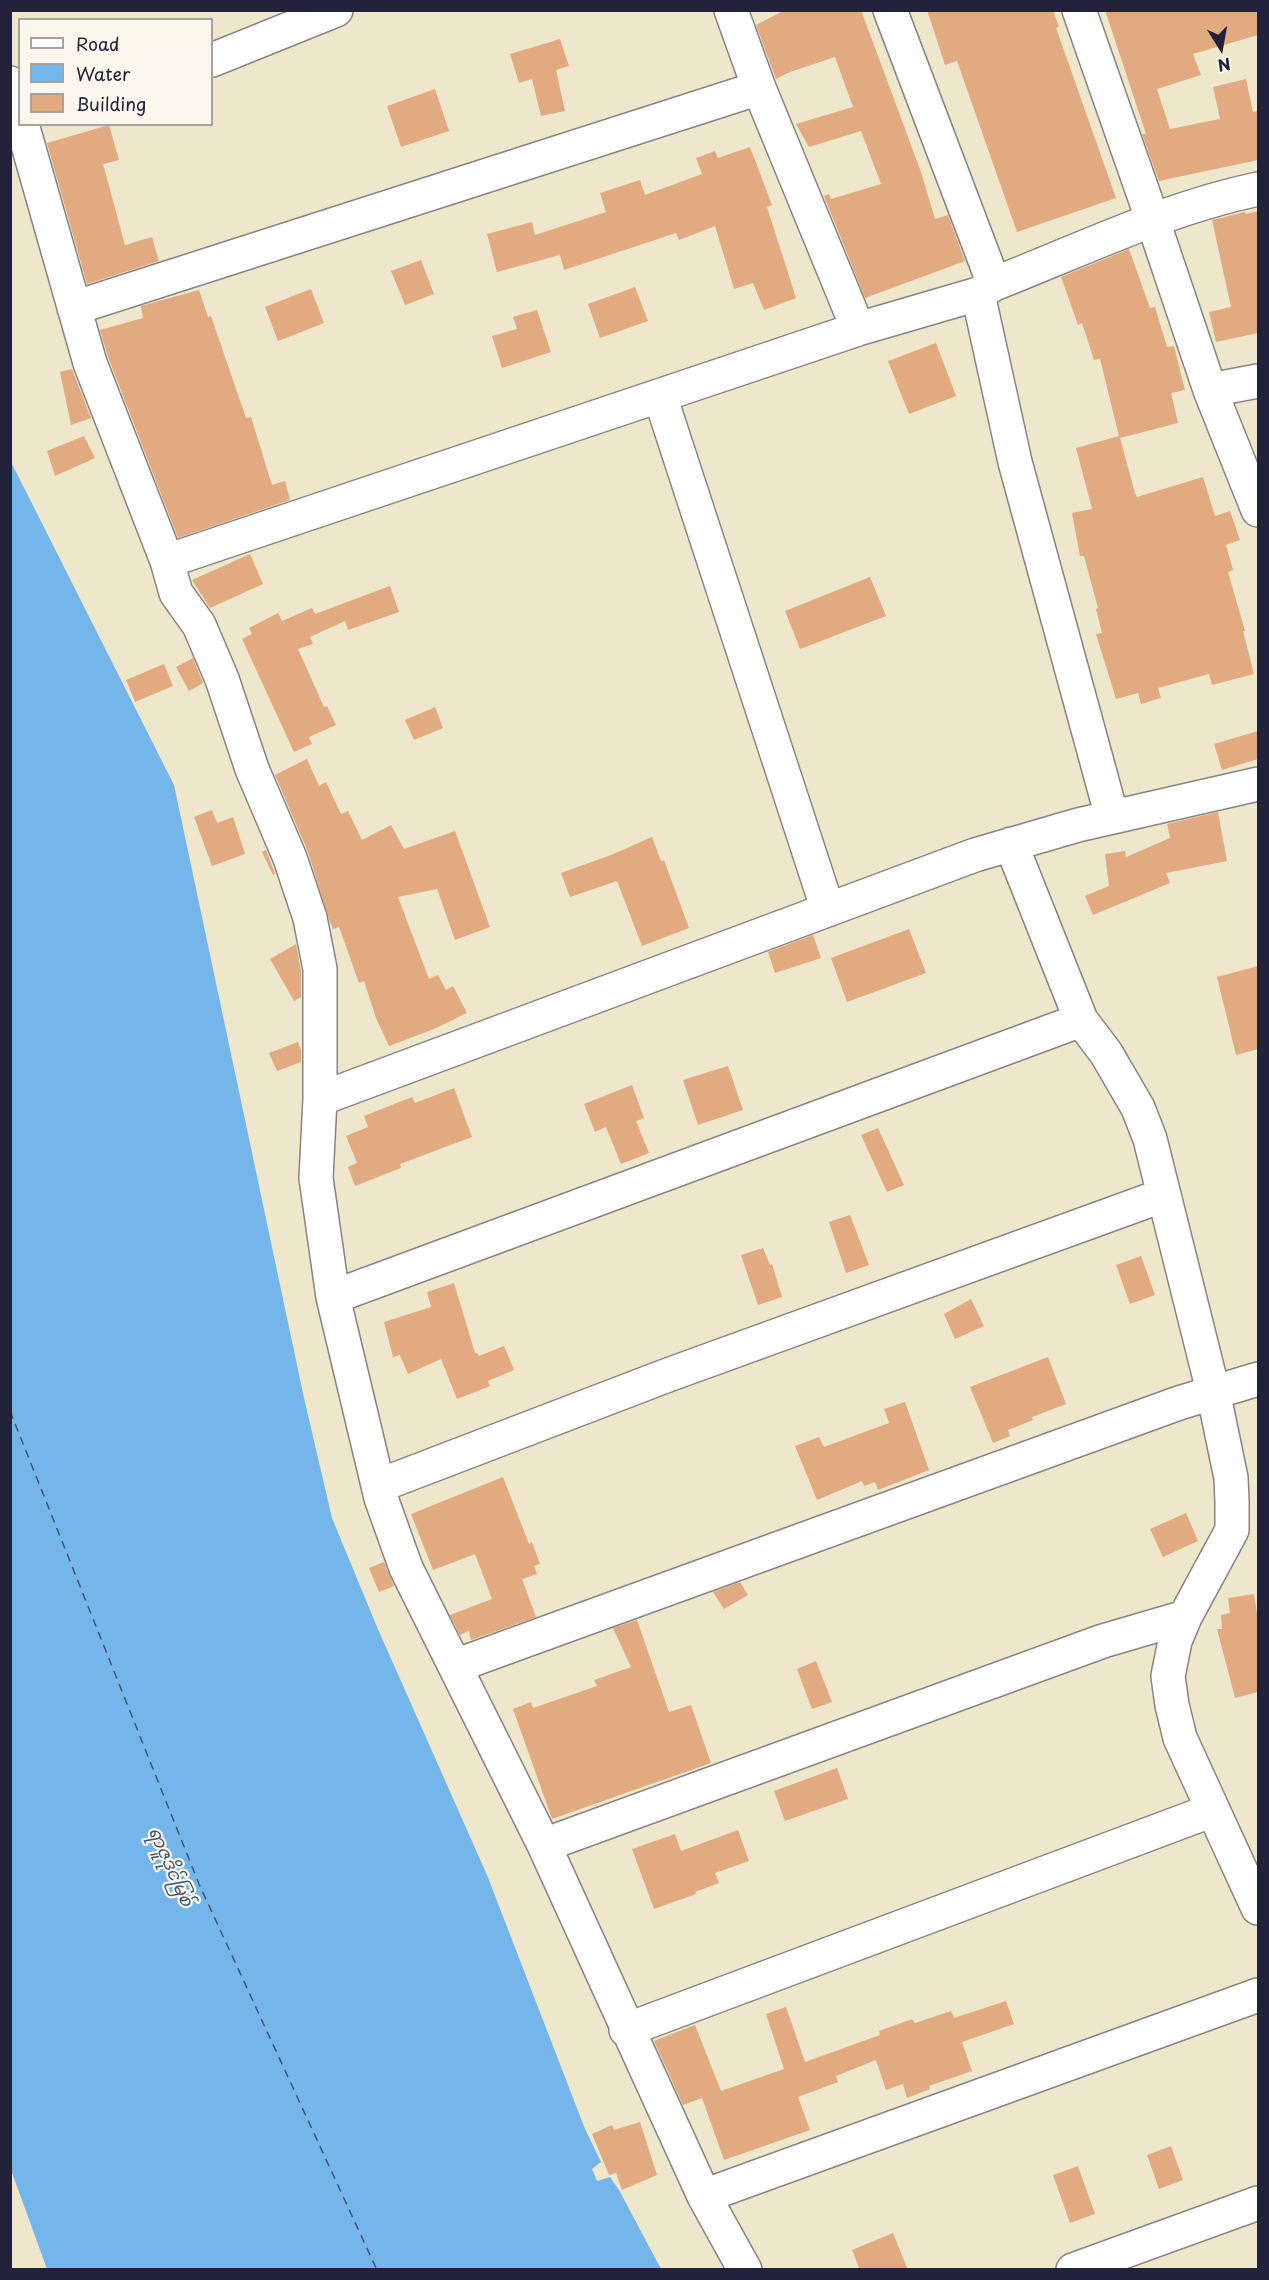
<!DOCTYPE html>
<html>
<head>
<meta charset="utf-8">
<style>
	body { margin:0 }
	#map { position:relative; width:1269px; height:2280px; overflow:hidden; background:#eee7cb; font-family:"Playpen Sans",sans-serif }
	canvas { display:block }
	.frame { position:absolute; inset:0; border:12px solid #22223b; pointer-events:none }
	.legend { position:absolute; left:18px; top:18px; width:195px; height:108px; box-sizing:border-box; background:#fbf7ec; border:2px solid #a4a2a5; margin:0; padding:8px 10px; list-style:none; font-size:18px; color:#22223b }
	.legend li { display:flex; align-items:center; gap:12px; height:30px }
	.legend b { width:30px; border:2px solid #a4a2a5 }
	.north { position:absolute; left:1191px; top:18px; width:60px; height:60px; -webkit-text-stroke:4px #fbf7ec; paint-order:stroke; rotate:169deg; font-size:16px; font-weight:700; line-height:24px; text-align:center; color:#22223b }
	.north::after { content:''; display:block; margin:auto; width:21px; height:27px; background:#22223b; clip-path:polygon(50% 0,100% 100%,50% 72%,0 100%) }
</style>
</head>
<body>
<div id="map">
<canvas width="1269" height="2280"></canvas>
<div class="frame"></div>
<ul class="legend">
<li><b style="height:8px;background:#fff"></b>Road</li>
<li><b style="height:16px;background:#74b6e9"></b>Water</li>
<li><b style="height:16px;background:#e2aa81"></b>Building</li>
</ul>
<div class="north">N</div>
</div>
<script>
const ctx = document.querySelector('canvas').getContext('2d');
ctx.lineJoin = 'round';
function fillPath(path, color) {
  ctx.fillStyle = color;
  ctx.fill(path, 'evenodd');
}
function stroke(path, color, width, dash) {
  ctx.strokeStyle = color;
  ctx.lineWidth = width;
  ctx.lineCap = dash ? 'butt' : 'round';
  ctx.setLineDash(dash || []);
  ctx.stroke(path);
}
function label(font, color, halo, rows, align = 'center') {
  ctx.font = font + ' "Playpen Sans","Noto Sans Myanmar",sans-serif';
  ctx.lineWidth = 4.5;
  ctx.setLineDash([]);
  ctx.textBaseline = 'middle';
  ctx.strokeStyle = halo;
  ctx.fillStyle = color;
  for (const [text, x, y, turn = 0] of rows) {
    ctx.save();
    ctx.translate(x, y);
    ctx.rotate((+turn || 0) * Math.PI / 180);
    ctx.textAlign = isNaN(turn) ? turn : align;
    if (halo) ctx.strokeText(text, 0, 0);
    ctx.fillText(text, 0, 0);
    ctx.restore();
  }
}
fillPath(new Path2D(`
	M11,462L174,785L304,1398L332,1518L377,1627L487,1875L585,2129L601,2162L592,2169L597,2181L610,2177L619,2190L661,2269H47L11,2170Z`), '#74b6e9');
stroke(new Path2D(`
	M10,1411L199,1884L377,2270`), '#3f5678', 1.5, [8, 6]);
fillPath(new Path2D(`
	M785,10H861L921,172L935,219L948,215L965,261L865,298L824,196L829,194L831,199L881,184L861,131L809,147L796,124L853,107L835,57L790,72L776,79L756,25Z
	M927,10H1053L1059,27L1056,28L1116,198L1017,232L957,61L945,65Z
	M1105,10H1258V35L1193,54L1201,75L1157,89L1170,129L1220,119L1213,87L1246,79L1253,112L1258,111V160L1159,181L1142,134H1146Z
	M560,39L569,66L556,70L565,111L541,116L532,79L519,83L510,54Z
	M435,89L449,131L401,147L387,106Z
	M109,125L119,160L103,164L125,245L152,237L159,261L87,284L47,143Z
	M750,147L772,205L767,207L796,298L764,310L753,283L734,289L715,226L679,240L676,233L564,270L560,255L497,272L487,234L532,222L535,235L606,212L600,193L640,180L645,195L702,174L696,158L715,151L718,158Z
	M1258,211V333L1216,342L1209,312L1231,307L1212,220L1245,212L1246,214Z
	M1129,249L1150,308L1155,307L1167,347L1174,346L1185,390L1171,393L1178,423L1120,438L1135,493L1137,497L1203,477L1215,516L1230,511L1240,540L1226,545L1233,570L1228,572L1245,631H1243L1254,674L1212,685L1209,674L1158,688L1161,698L1141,704L1138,693L1116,699L1096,634L1102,633L1096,609L1098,608L1084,556H1080L1072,513L1092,509L1076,448L1119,436L1100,359L1094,360L1082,323L1078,325L1061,277Z
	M421,260L434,294L405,305L391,271Z
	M635,287L648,321L600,338L588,304Z
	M311,289L324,323L278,341L265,307Z
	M199,290L208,317L211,316L246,418L251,417L272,485L285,481L290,500L178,538L108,357L100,330L143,318L141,306Z
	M537,310L551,352L502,368L492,336L517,329L513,317Z
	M936,343L956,396L909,414L888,361Z
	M72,369L91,418L71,425L60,372Z
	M84,436L95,458L55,476L47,451Z
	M250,554L263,584L210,608L192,580Z
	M870,577L886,616L800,649L785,611Z
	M390,586L399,612L348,630L345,621L310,637L313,644L298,649L324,707L327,706L336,725L309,737L312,744L294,752L242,639L252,634L249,628L278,613L282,621L312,608L315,614Z
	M193,658L203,683L189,691L176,667Z
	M164,664L173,686L135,702L126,680Z
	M435,707L443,728L414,740L405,720Z
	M1258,731V759L1222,770L1214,744Z
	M307,759L319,786L326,782L341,814L348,811L362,840L391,825L404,849L455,831L490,927L455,940L437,889L398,897L429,979L438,975L446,990L453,986L467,1013L434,1029L389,1046L376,1018L364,981L359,983L339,927L333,929L330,922L308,852L275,775Z
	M212,810L217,823L233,817L245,854L212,866L194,817Z
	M1218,812L1227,861L1166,873L1170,883L1093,915L1085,896L1109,886L1105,854L1125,851L1126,857L1170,838L1167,824Z
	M652,837L661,861L664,860L689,928L642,946L617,881L570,897L561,873L611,855Z
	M266,850L275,874L273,875L262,852Z
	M909,929L926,973L847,1002L831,958Z
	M813,935L821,958L775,973L768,952Z
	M296,944L301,971V997L294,1001L270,959Z
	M1258,966V1049L1236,1055L1217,977Z
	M298,1042L301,1050V1062L277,1071L269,1053Z
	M728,1066L743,1110L698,1125L683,1080Z
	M632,1085L644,1118L636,1121L649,1153L621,1164L606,1127L595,1132L584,1104Z
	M454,1088L472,1137L400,1164L401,1168L355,1186L348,1167L357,1163L346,1136L368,1127L364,1116L412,1097L415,1103Z
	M878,1128L904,1185L887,1192L861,1135Z
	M850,1215L869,1265L846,1273L829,1222Z
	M763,1248L770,1265L772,1264L782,1297L758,1305L741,1255Z
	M1141,1256L1155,1295L1130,1304L1116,1265Z
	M454,1283L475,1353H477L479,1356L504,1346L514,1370L488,1381L490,1386L457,1399L441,1359L408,1374L400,1355L393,1357L384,1322L431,1307L427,1292Z
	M971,1299L984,1326L955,1339L944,1314Z
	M1048,1357L1066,1404L1032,1417L1033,1420L1008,1430L1010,1436L993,1443L970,1387Z
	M905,1402L929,1470L878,1490L875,1482L864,1486L862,1481L817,1500L795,1446L819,1437L824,1447L889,1423L884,1409Z
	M503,1477L529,1544L532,1542L540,1564L534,1566L537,1574L522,1579L536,1617L471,1640L469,1631L460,1635L450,1615L492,1599L475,1554L433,1570L411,1514Z
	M1186,1513L1198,1541L1163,1557L1150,1529Z
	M384,1562L394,1586L379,1592L369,1568Z
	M740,1582L748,1595L724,1609L713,1592Z
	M1254,1594L1258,1619V1692L1235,1698L1217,1629H1222L1221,1615L1230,1613L1228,1598Z
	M637,1620L669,1712L691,1705L711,1763L552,1819L513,1709L531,1702L533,1708L597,1686L594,1680L631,1667L613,1628Z
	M816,1661L832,1702L812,1709L797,1669Z
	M837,1768L848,1799L785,1821L774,1791Z
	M738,1830L749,1861L715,1873L719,1883L695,1892L696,1894L654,1909L632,1849L675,1834L681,1851Z
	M1006,2001L1014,2024L962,2042L972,2071L929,2086L930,2089L907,2098L903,2084L886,2090L876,2060L836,2076L838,2082L798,2097L810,2130L724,2160L702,2098L683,2105L654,2041L695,2025L721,2091L784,2069L766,2014L786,2007L805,2062L880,2035L879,2031L912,2019L915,2023L951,2011L954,2018Z
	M640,2122L657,2175L622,2190L616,2173L609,2175L592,2134L612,2125L614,2130Z
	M1171,2146L1183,2180L1159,2189L1147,2155Z
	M1078,2166L1095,2214L1070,2223L1053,2175Z
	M893,2233L908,2270H860L852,2250Z`), '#e2aa81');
const minor = new Path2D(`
	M731,10L759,88L858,329
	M890,10L994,284
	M1079,10L1153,221L1210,390L1258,510
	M212,60L336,10
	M10,83L20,114
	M22,124L90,363L167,561L176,593L199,625L222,679L252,769L290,858L310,918L320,969V1099L316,1178L333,1297L381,1498L406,1568L544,1845L704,2196L745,2270
	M978,294L1015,462L1112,817
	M74,308L759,88
	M1210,390L1258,381
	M660,396L828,910
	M167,561L858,329L978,294L994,284C1081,250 1167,208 1258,189
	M1011,844L1081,1020L1106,1053L1138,1108L1150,1139L1213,1391L1231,1478L1232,1502V1530L1185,1617L1175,1641L1168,1676L1172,1705L1180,1738L1258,1908
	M320,1099L975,855L1078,825L1258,784
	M333,1297L1081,1020
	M378,1486L668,1375L1164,1195
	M455,1666L1179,1403L1258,1379
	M544,1845L1103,1641L1185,1617
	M626,2030L1213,1810
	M704,2196L1258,1995
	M1073,2270L1258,2203`);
stroke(minor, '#888483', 36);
stroke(minor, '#fff', 33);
label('italic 18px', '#3f5678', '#fbf7ec', [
	["ရာဇူဒိုင်မြစ်",170,1867,66]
]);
</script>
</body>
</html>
